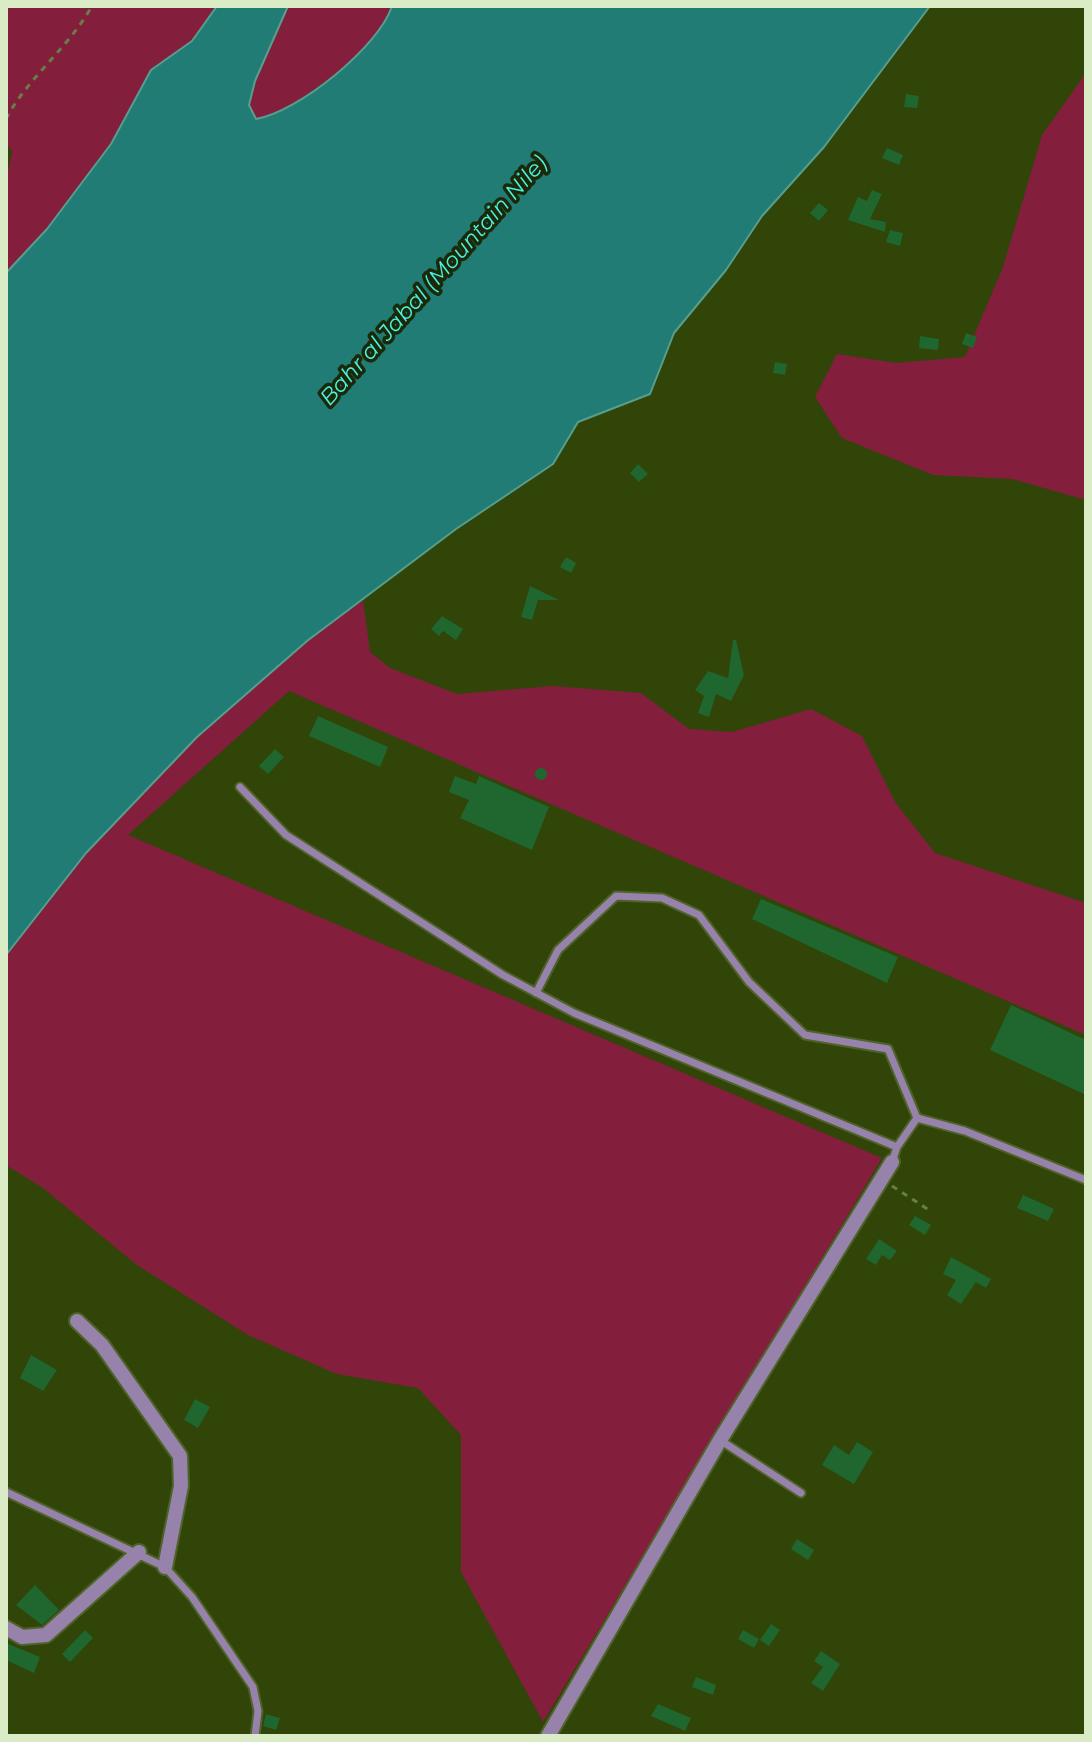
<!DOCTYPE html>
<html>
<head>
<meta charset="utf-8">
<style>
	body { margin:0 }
	#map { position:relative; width:1092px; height:1742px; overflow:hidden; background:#304507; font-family:Montserrat,sans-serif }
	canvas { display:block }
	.frame { position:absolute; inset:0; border:8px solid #daecc5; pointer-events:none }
</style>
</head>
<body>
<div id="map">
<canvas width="1092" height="1742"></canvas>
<div class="frame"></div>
</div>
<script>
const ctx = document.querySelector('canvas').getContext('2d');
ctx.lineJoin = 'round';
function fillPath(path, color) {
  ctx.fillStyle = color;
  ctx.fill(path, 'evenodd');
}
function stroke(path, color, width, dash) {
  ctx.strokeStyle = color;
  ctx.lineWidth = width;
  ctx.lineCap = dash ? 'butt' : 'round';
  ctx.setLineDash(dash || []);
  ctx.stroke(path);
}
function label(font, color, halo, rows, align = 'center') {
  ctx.font = font + ' Montserrat,sans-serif';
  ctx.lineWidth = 7;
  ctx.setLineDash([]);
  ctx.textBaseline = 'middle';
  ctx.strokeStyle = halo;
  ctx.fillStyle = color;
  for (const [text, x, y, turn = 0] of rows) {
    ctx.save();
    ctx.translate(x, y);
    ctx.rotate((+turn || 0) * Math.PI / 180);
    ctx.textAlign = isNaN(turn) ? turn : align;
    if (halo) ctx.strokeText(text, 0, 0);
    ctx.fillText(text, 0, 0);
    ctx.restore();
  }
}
fillPath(new Path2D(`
	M6,6H217L192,41L151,70L111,144L47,229L6,273V181L12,152L6,142Z
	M288,6H392C378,47 298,112 256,119L249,105L255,81Z
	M1086,73V500L1012,479L933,475L842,438L815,397L837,354L896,363L965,357L1003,267L1042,135Z
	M363,600L370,652L390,668L457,694L553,686L641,693L689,729L732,732L811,709L862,736L895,802L935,853L1086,903V1035L289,691L128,835L882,1158L543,1722L461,1572V1435L418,1388L337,1374L248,1335L137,1265L43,1188L6,1165V955L86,853L197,737L307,641Z`), '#831f3d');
const water = new Path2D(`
	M217,6H288L255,81L249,105L256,119C298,112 379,47 392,6H930L824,147L762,216L726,270L674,333L650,394L578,422L553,464L456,529L307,641L197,737L86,853L6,955V273L47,229L111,144L151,70L192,41Z`);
fillPath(water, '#207c75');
stroke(water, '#589e8d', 2);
fillPath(new Path2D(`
	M906,94L919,96L917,108L904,107Z
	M887,148L903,155L899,165L882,158Z
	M872,190L882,194L870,219L886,222L885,232L848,220L858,197L867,201Z
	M819,203L828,210L819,221L810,213Z
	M890,230L903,233L900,246L886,242Z
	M966,333L977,337L973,348L962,344Z
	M920,336L939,339L938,350L919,348Z
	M775,362L787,364L785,375L773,373Z
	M638,464L648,474L639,482L630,473Z
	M566,557L576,563L571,573L560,567Z
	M530,586L559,600H538L532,620L521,617Z
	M442,616L463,629L456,640L443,631L439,636L431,629Z
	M733,640H736L744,675L731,701L716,694L709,717L698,713L704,696L695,690L708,671L728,678Z
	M318,716L388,747L380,767L309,736Z
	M275,749L284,757L268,774L259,766Z
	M535 774a6 6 0 1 1 12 0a6 6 0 1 1-12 0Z
	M455,776L476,784L479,776L549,807L532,850L460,818L469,800L449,792Z
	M761,899L898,957L887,983L752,919Z
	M1011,1005L1086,1040V1095L990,1050Z
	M1023,1195L1054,1209L1048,1221L1017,1208Z
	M915,1216L931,1225L925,1235L909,1225Z
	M879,1239L897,1251L890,1260L882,1255L876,1265L866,1259Z
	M951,1257L991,1279L986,1288L976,1282L961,1304L947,1295L956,1280L943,1274Z
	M31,1355L57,1370L43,1391L20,1378Z
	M195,1399L210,1407L198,1428L184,1420Z
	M857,1442L873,1452L854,1484L822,1465L834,1445L849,1455Z
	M797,1539L814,1550L808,1560L791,1549Z
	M35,1585L59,1610L42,1625L16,1605Z
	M771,1624L780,1630L769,1646L760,1640Z
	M85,1630L93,1638L70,1662L62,1654Z
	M743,1630L759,1639L754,1648L738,1639Z
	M6,1643L40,1657L34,1673L6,1660Z
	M821,1651L840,1664L823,1691L811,1683L823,1667L814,1661Z
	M696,1677L716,1685L713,1695L692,1687Z
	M658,1704L691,1718L685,1731L651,1716Z
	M266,1714L280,1718L276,1730L263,1726Z`), '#1f662f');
const lane = new Path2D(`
	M240,787L286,835L503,975L574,1013L897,1147
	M536,993L558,950L616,896L662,898L699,915L749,982L805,1035L888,1049L917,1118
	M892,1162L897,1147L917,1118L965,1131L1086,1180
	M720,1440L801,1493
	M6,1492L165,1567L192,1597L253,1687L258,1711L255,1736`);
const street = new Path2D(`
	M77,1321L102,1345L180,1456L181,1486L165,1567
	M6,1628L22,1637L46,1635L139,1552
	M548,1736L720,1440L892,1162`);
stroke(lane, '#4f6329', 11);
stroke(street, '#4f6329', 18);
stroke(new Path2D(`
	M6,119C28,77 67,50 92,6
	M892,1186L932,1212`), '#697d46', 3, [6, 6]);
stroke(lane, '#9682aa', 7);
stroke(street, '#9682aa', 14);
label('italic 22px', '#49f1e4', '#1c2908', [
	["Bahr al Jabal (Mountain Nile)",434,281,-48]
]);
</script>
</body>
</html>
